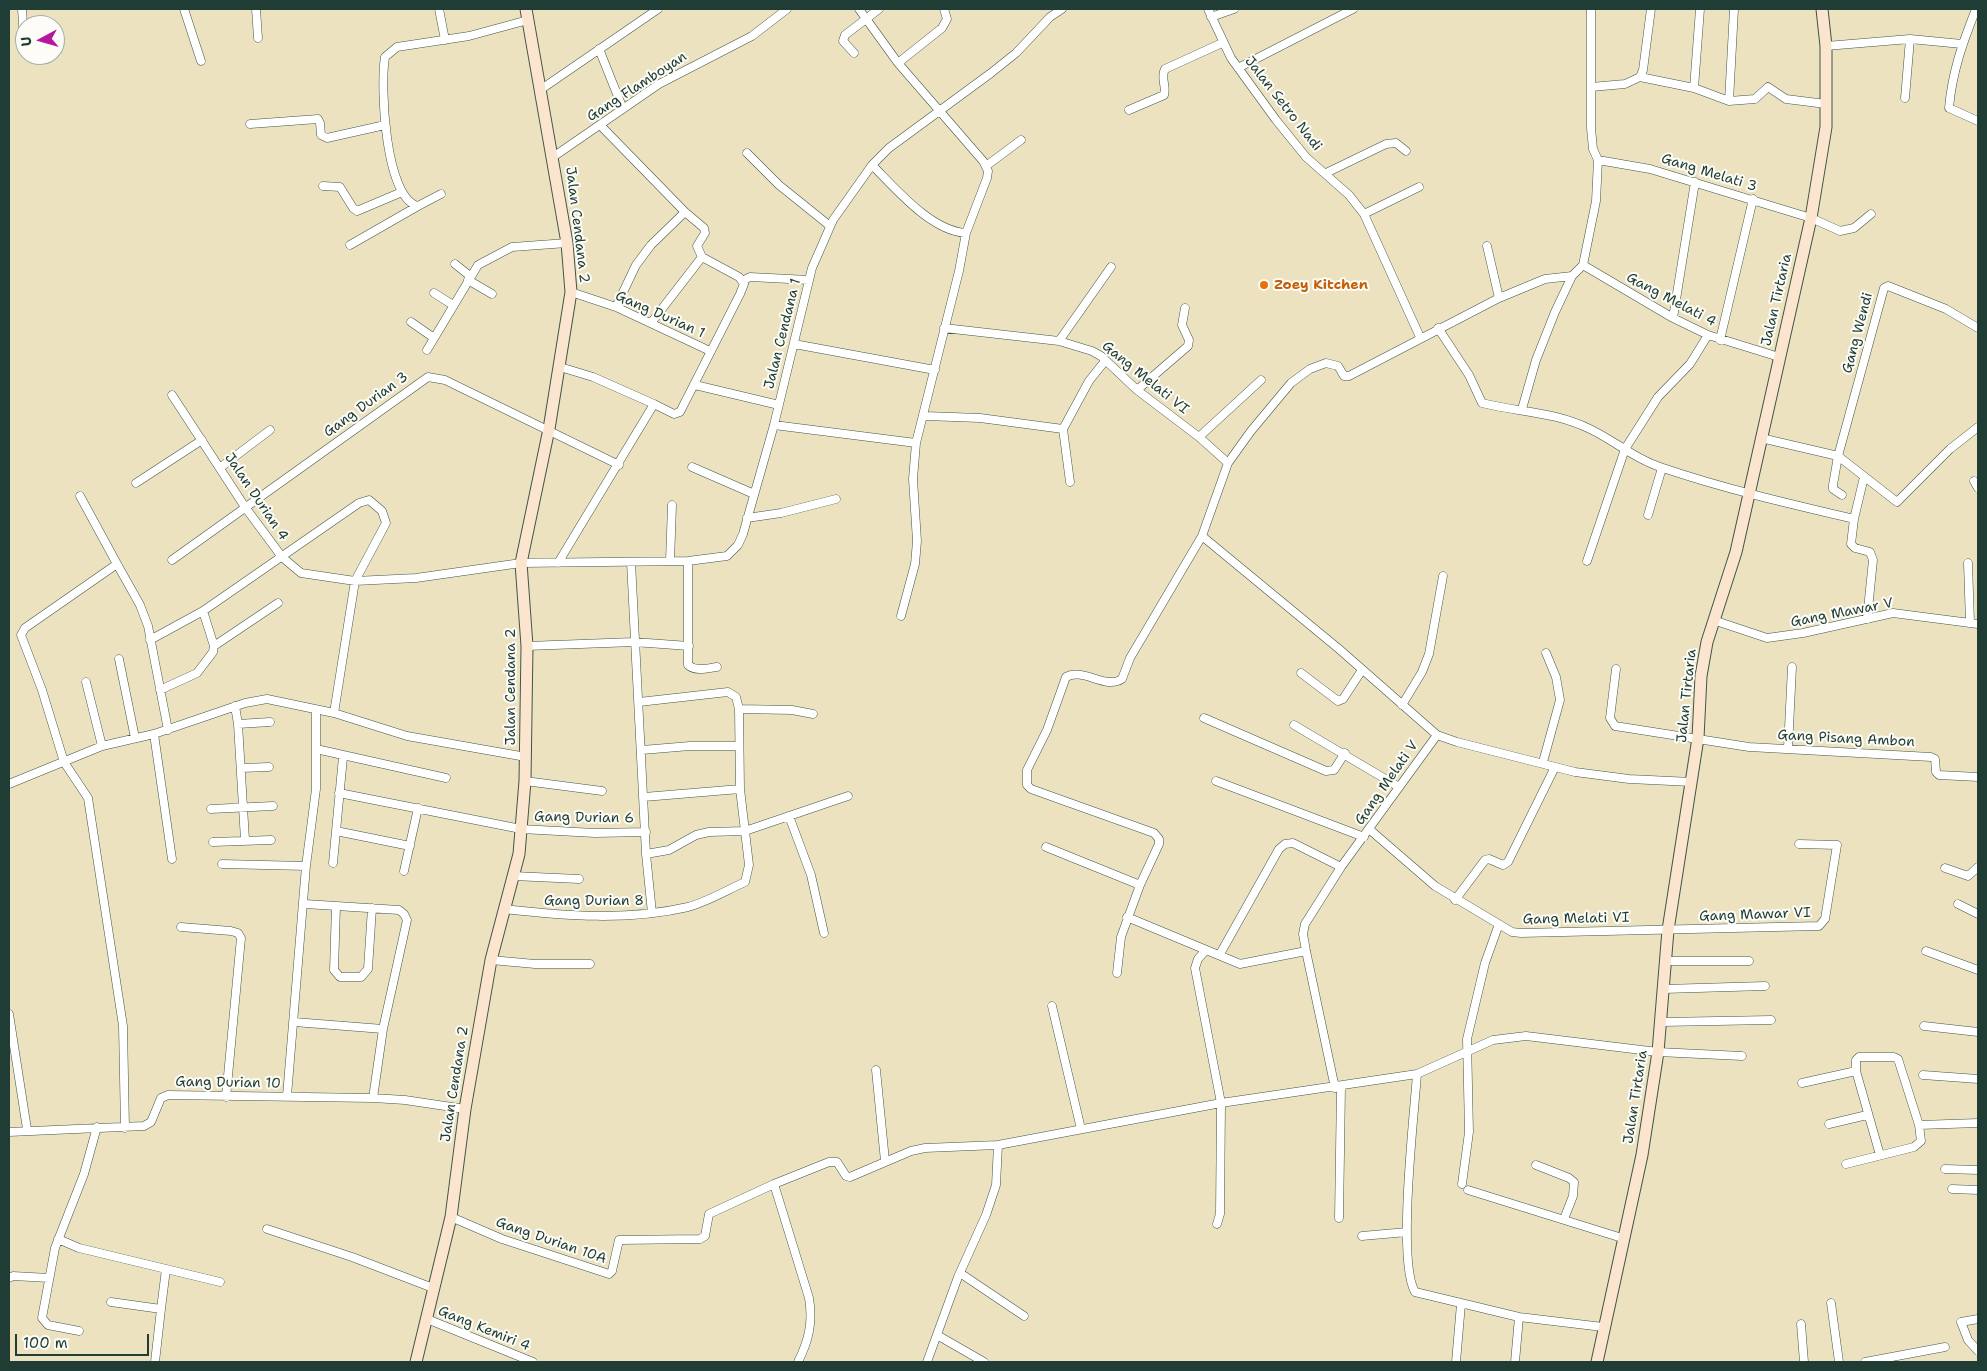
<!DOCTYPE html>
<html>
<head>
<meta charset="utf-8">
<style>
	body { margin:0 }
	#map { position:relative; width:1987px; height:1371px; overflow:hidden; background:#ece2c0; font-family:"Shantell Sans",sans-serif }
	canvas { display:block }
	.frame { position:absolute; inset:0; border:10px solid #1f3d34; pointer-events:none }
	.north { position:absolute; left:15px; top:15px; width:50px; height:50px; box-sizing:border-box; background:#fdfcf7; border:1px solid #a4b0a9; border-radius:50%; rotate:264deg; font-size:14px; font-weight:700; line-height:20px; text-align:center; color:#1f3d34 }
	.north::after { content:''; display:block; margin:auto; width:18px; height:22px; background:#b5179e; clip-path:polygon(50% 0,100% 100%,50% 72%,0 100%) }
	.scale { position:absolute; left:15px; top:1334px; width:134px; height:22px; box-sizing:border-box; border:2px solid #1f3d34; border-top:0; padding-left:6px; font-size:15px; line-height:18px; white-space:nowrap; color:#1f3d34; -webkit-text-stroke:4px #fdfcf7; paint-order:stroke }
</style>
</head>
<body>
<div id="map">
<canvas width="1987" height="1371"></canvas>
<div class="frame"></div>
<div class="north">U</div>
<div class="scale">100 m</div>
</div>
<script>
const ctx = document.querySelector('canvas').getContext('2d');
ctx.lineJoin = 'round';
function stroke(path, color, width, dash) {
  ctx.strokeStyle = color;
  ctx.lineWidth = width;
  ctx.lineCap = dash ? 'butt' : 'round';
  ctx.setLineDash(dash || []);
  ctx.stroke(path);
}
function label(font, color, halo, rows, align = 'center') {
  ctx.font = font + ' "Shantell Sans",sans-serif';
  ctx.lineWidth = 4;
  ctx.setLineDash([]);
  ctx.textBaseline = 'middle';
  ctx.strokeStyle = halo;
  ctx.fillStyle = color;
  for (const [text, x, y, turn = 0] of rows) {
    ctx.save();
    ctx.translate(x, y);
    ctx.rotate((+turn || 0) * Math.PI / 180);
    ctx.textAlign = isNaN(turn) ? turn : align;
    if (halo) ctx.strokeText(text, 0, 0);
    ctx.fillText(text, 0, 0);
    ctx.restore();
  }
}
const street = new Path2D(`
	M22,9L24,39
	M184,9L201,61
	M256,9L258,38
	M439,9L445,40
	M1208,9L1231,58L1276,120L1306,157L1349,195L1364,214L1420,337
	M1976,9C1963,42 1952,72 1949,108L1978,121
	M1211,17L1234,9
	M1826,46L1910,39L1962,44
	M599,49L623,109
	M854,53L843,41L845,35L879,9
	M898,63L942,28L947,19L944,9
	M1238,68L1353,9
	M1640,77L1694,88L1729,101L1755,99L1768,87L1786,99L1826,104
	M1591,87L1625,84L1640,77L1643,70L1651,9
	M1694,88L1700,9
	M540,90L658,9
	M1905,98L1910,39
	M1729,101L1734,9
	M1129,110L1164,95C1167,86 1160,78 1165,69L1222,43
	M250,124L318,119L320,123L321,135L327,138L385,125
	M600,125L685,212
	M747,153L779,185L830,226
	M553,157L659,84L752,36L787,9
	M1598,160L1650,169L1811,218L1840,231L1854,228L1871,214
	M872,165C896,189 931,231 966,233
	M986,166L1021,140
	M1326,173L1386,144L1396,143L1406,151
	M323,186L340,187L353,208L357,211L402,192
	M441,194L418,206C385,198 380,86 385,57L397,47L469,36L528,20
	M1364,214L1419,187
	M350,245L418,206
	M1487,246L1499,298
	M455,264L470,276
	M1583,265L1673,318L1708,335L1779,357
	M468,280L492,294
	M742,281L750,277L809,280
	M571,292L616,307L710,351
	M434,293L453,305
	M616,307L636,265L651,245L685,212L704,228L705,233L697,246L702,257L651,323
	M1673,318L1695,182
	M411,322L434,338
	M944,328L1059,341L1092,351L1101,356L1137,390L1199,437L1228,463
	M1438,328L1469,375L1482,403C1522,413 1553,411 1592,430C1616,442 1637,460 1663,468C1725,489 1790,504 1854,519
	M1720,340L1753,199
	M1059,341L1111,267
	M794,344L935,370
	M427,350L478,265L512,247L567,243
	M560,367L593,377L654,404
	M695,385L779,405
	M1137,390L1188,346L1189,340L1182,325L1185,308
	M172,395L245,507L282,557L301,573L355,581L416,578L521,563L688,561L727,556L738,545L743,534L774,425L812,268L833,220L872,165L889,148L991,73L1016,53L1050,17L1062,9
	M1522,409L1536,360L1555,312L1572,276L1583,265L1596,201L1598,160L1593,149L1591,128V9
	M925,416L980,418L1063,429
	M774,425L916,443L959,271L966,233L987,178L988,171L983,161L898,63L859,9
	M1199,437L1261,380
	M1761,438L1838,456L1897,502L1950,449L1978,427
	M221,467L270,430
	M692,467L754,494
	M1864,477L1854,519L1851,544L1855,548L1870,552L1873,560L1867,619
	M1974,481L1978,488
	M1070,482L1063,429L1089,381L1105,361
	M136,483L202,440
	M1842,495L1833,489V485L1838,456L1884,288L1888,286L1946,309L1978,328
	M80,496L117,564L25,628L21,635L42,690L64,762L88,798L123,1026L125,1128
	M1648,515L1662,468
	M747,518L781,513L836,499
	M1202,536L1339,649L1437,735
	M172,560L428,377L445,380L619,465
	M670,561L672,505
	M688,561V665C696,672 708,668 717,667
	M1587,561L1625,449L1658,397L1690,364L1708,335
	M631,562L646,854L652,913
	M558,563L654,404L674,414L680,412L740,294L744,284L739,277L702,257
	M1968,563L1970,623
	M117,564L140,605L148,626L168,730
	M901,616L915,564L917,541L913,479L916,443
	M1713,620L1767,638L1803,633L1893,613L1978,624
	M150,640L203,611L359,503L369,500L382,511L386,523L355,581L334,713
	M214,646L278,603
	M527,646L634,642L689,646
	M119,659L135,738
	M1616,669L1610,718L1615,726L1749,747L1931,757L1935,759L1936,772L1939,775L1978,777
	M1301,673L1338,701L1343,699L1362,670
	M86,682L102,746
	M160,690L197,673L213,652L214,646L203,611
	M1402,705L1422,672L1429,654L1443,576
	M235,706L238,724L245,840
	M739,709L792,710L813,714
	M1204,718L1326,771L1334,770L1345,753
	M238,724L270,722
	M1294,725L1399,787
	M154,734L172,859
	M1788,748L1792,667
	M316,749L446,778
	M642,750L690,746H739
	M1543,762L1560,700L1556,677L1546,653
	M241,768L269,767
	M525,781L602,791
	M1216,781L1364,837
	M9,784L102,746L154,734L245,703L267,699L334,713L407,736L526,757
	M339,793L521,829L595,833L646,832
	M644,797L740,789
	M211,809L273,806
	M789,816L811,875L824,933
	M1369,829L1435,886L1512,932L1521,933L1819,926L1825,919L1837,845L1799,844
	M336,831L410,846
	M213,842L271,840
	M1046,847L1140,885
	M646,854L669,850L696,835L709,832L745,831L848,796
	M333,863L343,757
	M222,864L306,866
	M1945,868L1968,876L1978,867
	M404,871L418,808
	M513,876L579,879
	M1455,900L1485,860L1489,859L1503,865L1508,862L1555,767
	M305,904L399,910L404,914L407,920L383,1029L373,1098
	M1958,904L1978,914
	M336,906L334,970L340,977H361L368,969L372,908
	M504,909C565,916 628,921 688,907C707,902 727,890 745,882L749,865L740,789L739,709L736,697L728,692L639,702
	M1127,917L1240,964L1306,951
	M181,927L231,931L238,933L241,938L226,1097
	M1206,950L1198,959L1195,968L1221,1103L1220,1214L1217,1224
	M1926,951L1978,970
	M1220,954L1279,849L1285,844L1293,843L1341,867
	M491,960L535,964H590
	M1666,961H1749
	M1117,973L1121,937L1140,885L1159,844V839L1154,833L1031,789L1027,785V770L1047,730L1066,677C1083,667 1105,690 1122,679L1130,658L1202,536L1228,463L1251,431L1291,383L1310,369L1326,363L1338,366L1344,376H1349L1499,298L1545,279L1572,276
	M1664,989L1765,986
	M1052,1006L1081,1129
	M9,1014L27,1129
	M294,1022L383,1029
	M1662,1022L1771,1020
	M1924,1026L1978,1032
	M876,1070L885,1161
	M1417,1074C1414,1117 1397,1261 1415,1292L1519,1317L1603,1327
	M1923,1075L1978,1079
	M1802,1083L1856,1071
	M1335,1088L1306,951L1303,934L1305,924L1341,867L1437,735L1457,742L1575,772L1629,779L1692,782
	M287,1096L306,866L316,789V710
	M1829,1124L1867,1115
	M1919,1125L1978,1123
	M9,1132L144,1126L151,1122L161,1098L168,1095L373,1098L405,1100L465,1109
	M1846,1164L1914,1147L1921,1141L1919,1125L1898,1059L1894,1057H1859L1856,1060V1071L1880,1155
	M1536,1165L1569,1178L1574,1182L1573,1196L1564,1219
	M1945,1169L1978,1170
	M774,1184L809,1298C813,1322 809,1340 798,1362
	M1462,1184L1469,1132L1467,1039L1485,963L1499,924
	M1952,1189L1978,1190
	M1468,1190L1622,1238
	M451,1217L502,1239L609,1274L612,1271L619,1240L700,1239L705,1236L709,1214L774,1184L829,1162H837L846,1176L850,1177L911,1151L925,1148L998,1145
	M1339,1218L1341,1087
	M267,1229L352,1257L433,1288
	M1362,1236L1407,1232
	M58,1239L79,1248L220,1282
	M960,1273L1024,1316
	M9,1278L13,1276L49,1278
	M111,1302L161,1309L166,1269
	M1831,1303L1839,1362
	M427,1319L533,1362
	M1978,1319L1961,1322L1968,1340L1978,1351
	M1801,1324L1804,1362
	M79,1331L48,1325L42,1318L55,1248L84,1174L97,1127
	M937,1335L984,1362
	M155,1362L161,1309
	M927,1362L958,1277L986,1215L996,1185L998,1145L1221,1103L1417,1074L1493,1040L1526,1036L1658,1052L1742,1056
	M1456,1362L1461,1304
	M1515,1362L1519,1317
	M1865,1362L1945,1347`);
const secondary = new Path2D(`
	M416,1362L451,1217L465,1109L491,960L519,854L525,781L527,646L521,563L549,429L571,292L567,243L526,9
	M1597,1362L1642,1155L1658,1052L1668,930L1698,738L1701,676L1707,642L1736,552L1811,218L1826,127V46L1822,9`);
stroke(street, '#3e5649', 9);
stroke(secondary, '#3e5649', 13);
stroke(street, '#fff', 8);
stroke(secondary, '#fbe5cf', 11);
for (const [x, y, r, color] of [
	[1264,285,5,"#e8710a"]
]) {
  const dot = new Path2D();
  dot.arc(x, y, r, 0, 2 * Math.PI);
  ctx.fillStyle = color;
  ctx.fill(dot);
  stroke(dot, '#fdfcf7', 2);
}
label('14px', '#1f3d34', '#fdfcf7', [
	["Gang Flamboyan",637,87,-33],
	["Jalan Setro Nadi",1283,104,52],
	["Gang Melati 3",1709,173,17],
	["Jalan Cendana 2",577,225,83],
	["Gang Melati 4",1671,300,28],
	["Jalan Tirtaria",1777,300,-77],
	["Gang Durian 1",660,315,24],
	["Gang Wendi",1858,333,-75],
	["Jalan Cendana 1",783,334,-76],
	["Gang Melati VI",1145,378,39],
	["Gang Durian 3",366,405,-36],
	["Jalan Durian 4",256,497,56],
	["Gang Mawar V",1842,613,-11],
	["Jalan Cendana 2",511,687,-90],
	["Jalan Tirtaria",1687,696,-84],
	["Gang Pisang Ambon",1846,739,3],
	["Gang Melati V",1387,783,-55],
	["Gang Durian 6",584,818,1],
	["Gang Durian 8",594,901],
	["Gang Mawar VI",1755,915,-2],
	["Gang Melati VI",1576,919,-1],
	["Gang Durian 10",228,1083,1],
	["Jalan Cendana 2",455,1084,-81],
	["Jalan Tirtaria",1636,1097,-81],
	["Gang Durian 10A",551,1241,19],
	["Gang Kemiri 4",484,1329,22]
]);
label('bold 14px', '#c56008', '#fdfcf7', [
	["Zoey Kitchen",1274,285]
], 'left');
</script>
</body>
</html>
